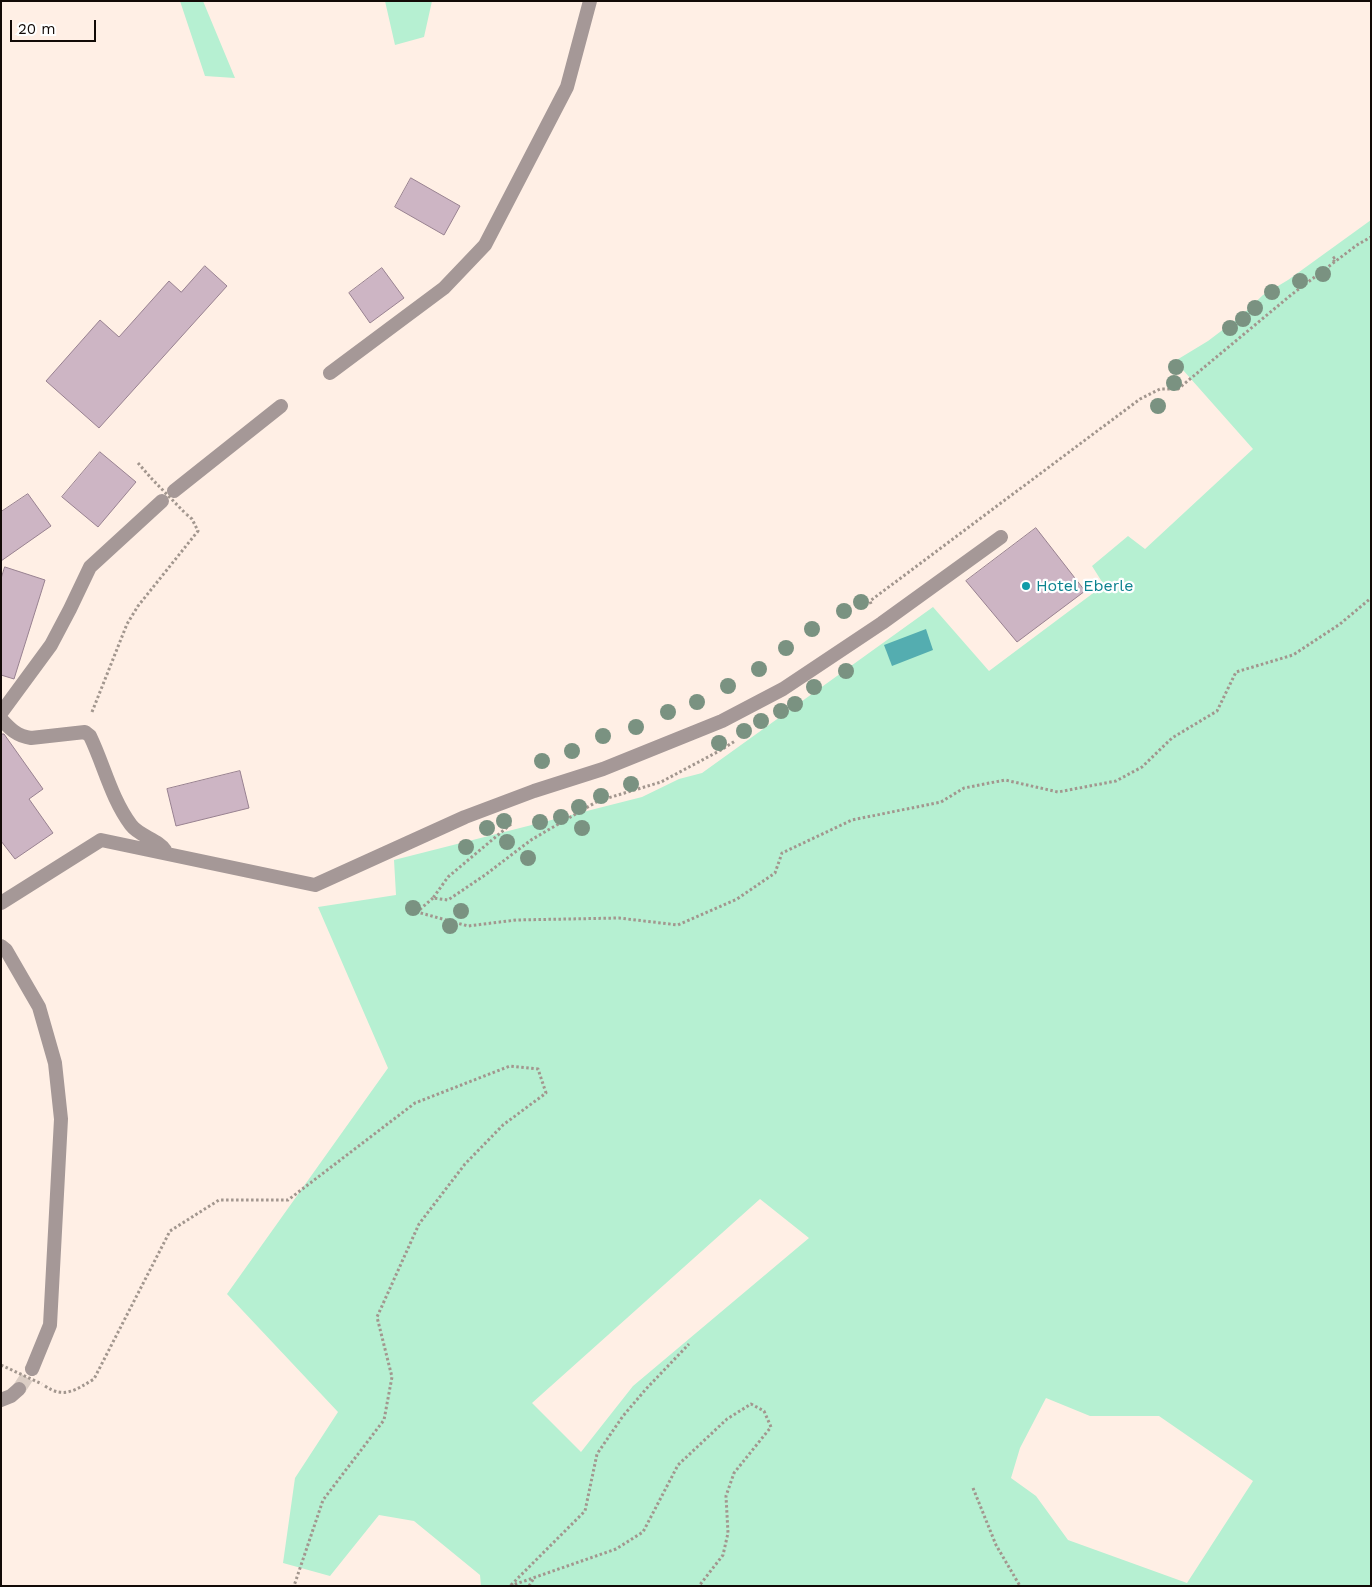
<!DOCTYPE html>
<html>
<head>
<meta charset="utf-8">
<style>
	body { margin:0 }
	#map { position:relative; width:1372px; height:1587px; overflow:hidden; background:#ffefe5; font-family:"Work Sans",sans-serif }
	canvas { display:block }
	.frame { position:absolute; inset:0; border:2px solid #120a06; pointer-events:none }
	.scale { position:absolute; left:10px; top:20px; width:86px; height:22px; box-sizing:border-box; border:2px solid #120a06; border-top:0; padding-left:6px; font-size:15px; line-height:18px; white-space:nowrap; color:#120a06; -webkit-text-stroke:4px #fff; paint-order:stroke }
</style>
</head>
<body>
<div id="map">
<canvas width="1372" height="1587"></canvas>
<div class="frame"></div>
<div class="scale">20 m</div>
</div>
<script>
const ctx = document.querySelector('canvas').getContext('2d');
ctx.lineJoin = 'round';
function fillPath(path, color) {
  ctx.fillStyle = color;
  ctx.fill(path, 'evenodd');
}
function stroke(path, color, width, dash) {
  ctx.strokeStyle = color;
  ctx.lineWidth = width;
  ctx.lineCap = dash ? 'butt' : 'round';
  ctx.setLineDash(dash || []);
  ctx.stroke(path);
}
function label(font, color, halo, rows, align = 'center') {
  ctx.font = font + ' "Work Sans",sans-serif';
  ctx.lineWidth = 4.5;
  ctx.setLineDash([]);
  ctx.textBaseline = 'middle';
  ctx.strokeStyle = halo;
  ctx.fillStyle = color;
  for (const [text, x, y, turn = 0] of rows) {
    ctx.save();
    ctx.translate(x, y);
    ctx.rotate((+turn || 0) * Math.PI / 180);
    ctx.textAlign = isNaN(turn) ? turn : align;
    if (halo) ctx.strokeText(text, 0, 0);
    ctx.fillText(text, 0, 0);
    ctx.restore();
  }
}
fillPath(new Path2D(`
	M180,1H203L235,78L205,76Z
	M385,1H432L424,37L395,45Z
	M1371,220V1586H481L480,1575L414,1521L379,1515L330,1576L283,1563L295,1478L338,1412L227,1294L388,1068L318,907L396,895L394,860L642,797L679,779L702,773L933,607L989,671L1104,585L1092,566L1128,536L1145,549L1253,449L1175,361L1208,341L1241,316L1263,295L1288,280ZM760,1199L809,1238L633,1386L581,1452L532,1403ZM1046,1398L1090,1416H1159L1253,1481L1187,1583L1068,1540L1036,1496L1011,1478L1020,1448Z`), '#b6f0d2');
fillPath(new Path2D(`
	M926,629L933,650L892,666L884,645Z`), '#54adb0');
const building = new Path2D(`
	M411,178L460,206L444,235L395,207Z
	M205,266L227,286L99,428L46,381L100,320L119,337L169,281L181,292Z
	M382,268L404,298L370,323L349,293Z
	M100,452L136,482L98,527L62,497Z
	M28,494L51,526L1,561V512Z
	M1036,528L1085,591L1017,642L966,581Z
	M5,567L45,580L14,679L1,675V579Z
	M1,734H4L43,789L29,799L53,833L15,859L1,841Z
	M240,771L249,808L176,826L167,789Z`);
fillPath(building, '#cdb5c4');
stroke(building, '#988190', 1);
stroke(new Path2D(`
	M19,1389L32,1369`), '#dbcdc4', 14, [14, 7]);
stroke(new Path2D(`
	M1335,257L1332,259L1335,262
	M138,463L151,478
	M871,604L870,601L1140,399L1160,389H1178L1291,295L1357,245L1371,237
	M92,712L127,624L138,606L198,531L192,519L186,514
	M511,824L448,877L433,898L448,900L485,875L531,840L598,801L661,782L721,750L735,741
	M433,898L417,912L468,926L516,920L619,918L678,925L737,899L775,873L782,853L852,820L941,802L964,788L1005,780L1058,792L1116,781L1142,767L1172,738L1217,711L1236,672L1293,655L1340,624L1371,598
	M45,1386C64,1399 76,1390 94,1379L170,1231L219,1200H288L415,1103L510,1066L538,1069L546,1093L503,1125L465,1164L419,1224L377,1317L392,1377L384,1420L323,1500L294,1586
	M973,1488L996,1545L1020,1586
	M511,1585L585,1511L597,1454L623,1416L646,1389L689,1344
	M510,1586L616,1549L643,1532L678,1465L727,1419L751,1404L764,1411L771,1427L734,1473L726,1496L728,1533L723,1555L699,1586
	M529,1586L534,1578`), '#a2968e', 3, [2.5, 2.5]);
stroke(new Path2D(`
	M330,373L444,288L485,245L567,87L590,1
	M174,491L281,406
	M1,713L51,645L70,609L90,567L162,501`), '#a59897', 14);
stroke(new Path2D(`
	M1,719C10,729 17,736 31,738L85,732L90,736C104,765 111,798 131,825C139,836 159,840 165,850
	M1,903L101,840L315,885L465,817L534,791L603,769L722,721L783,689L882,623L1001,537
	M1,946L6,950L39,1007L55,1063L61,1119L50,1325L32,1369
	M1,1400L11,1396L19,1389`), '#a59897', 14);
stroke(new Path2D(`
	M151,478L186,514
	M1,1365L42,1384`), '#a2968e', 3, [2.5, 2.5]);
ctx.fillStyle = '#7a9281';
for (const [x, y] of [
	[1323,274],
	[1300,281],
	[1272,292],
	[1255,308],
	[1243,319],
	[1230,328],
	[1176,367],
	[1174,383],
	[1158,406],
	[861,602],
	[844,611],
	[812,629],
	[786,648],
	[759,669],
	[846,671],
	[728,686],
	[814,687],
	[697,702],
	[795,704],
	[781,711],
	[668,712],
	[761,721],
	[636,727],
	[744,731],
	[603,736],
	[719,743],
	[572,751],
	[542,761],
	[631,784],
	[601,796],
	[579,807],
	[561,817],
	[504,821],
	[540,822],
	[487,828],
	[582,828],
	[507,842],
	[466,847],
	[528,858],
	[413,908],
	[461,911],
	[450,926]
]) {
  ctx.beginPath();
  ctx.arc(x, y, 8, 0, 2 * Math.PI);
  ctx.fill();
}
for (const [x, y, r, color] of [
	[1026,586,5,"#0f9aa8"]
]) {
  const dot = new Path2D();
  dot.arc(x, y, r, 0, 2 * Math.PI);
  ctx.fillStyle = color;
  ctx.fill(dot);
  stroke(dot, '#fff', 2);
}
label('16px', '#0d838f', '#fff', [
	["Hotel Eberle",1036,586]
], 'left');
</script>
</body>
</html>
